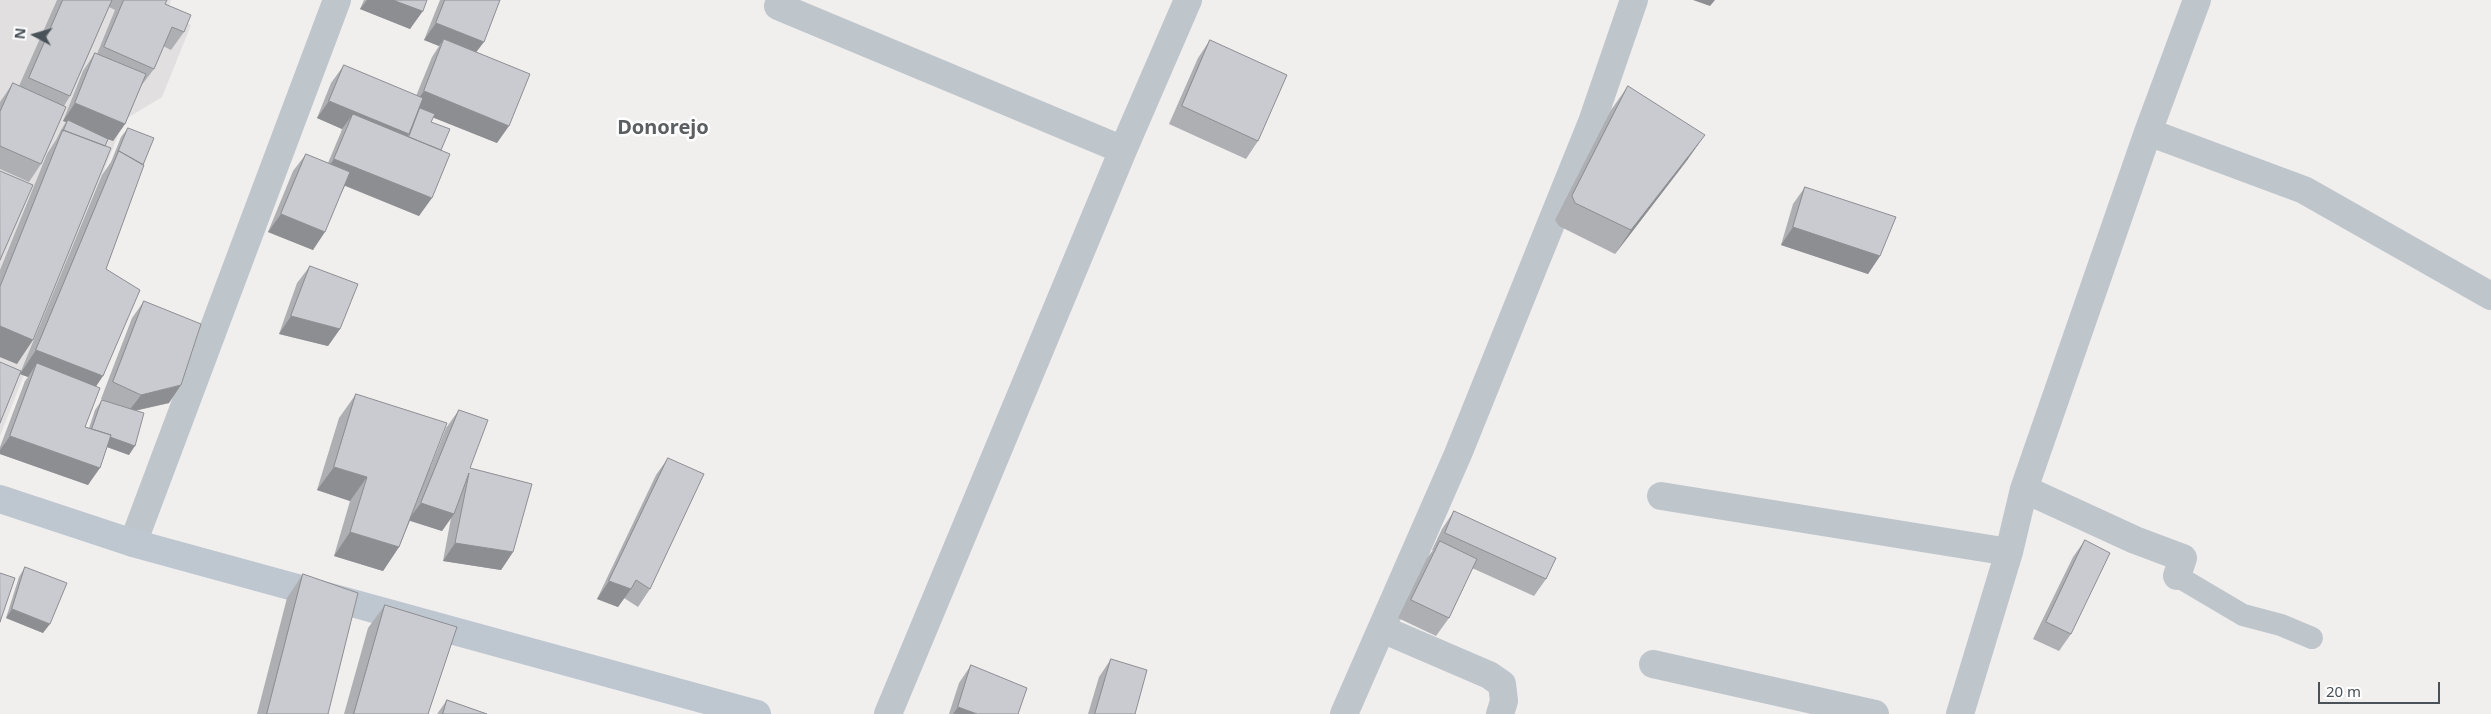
<!DOCTYPE html>
<html>
<head>
<meta charset="utf-8">
<style>
	body { margin:0 }
	#map { position:relative; width:2491px; height:714px; overflow:hidden; background:#f1eeee; font-family:"Noto Sans",sans-serif }
	canvas { display:block }
	.north { position:absolute; left:10px; top:10px; width:50px; height:50px; -webkit-text-stroke:4px #fff; paint-order:stroke; rotate:276deg; font-size:14px; font-weight:700; line-height:20px; text-align:center; color:#495259 }
	.north::after { content:''; display:block; margin:auto; width:18px; height:22px; background:#495259; clip-path:polygon(50% 0,100% 100%,50% 72%,0 100%) }
	.scale { position:absolute; left:2318px; top:682px; width:122px; height:22px; box-sizing:border-box; border:2px solid #495259; border-top:0; padding-left:6px; font-size:15px; line-height:18px; white-space:nowrap; color:#495259; -webkit-text-stroke:4px #fff; paint-order:stroke }
</style>
</head>
<body>
<div id="map">
<canvas width="2491" height="714"></canvas>
<div class="north">N</div>
<div class="scale">20 m</div>
</div>
<script>
const ctx = document.querySelector('canvas').getContext('2d');
ctx.lineJoin = 'round';
function fillPath(path, color) {
  ctx.fillStyle = color;
  ctx.fill(path, 'evenodd');
}
function stroke(path, color, width, dash) {
  ctx.strokeStyle = color;
  ctx.lineWidth = width;
  ctx.lineCap = dash ? 'butt' : 'round';
  ctx.setLineDash(dash || []);
  ctx.stroke(path);
}
function label(font, color, halo, rows, align = 'center') {
  ctx.font = font + ' "Noto Sans",sans-serif';
  ctx.lineWidth = 5;
  ctx.setLineDash([]);
  ctx.textBaseline = 'middle';
  ctx.strokeStyle = halo;
  ctx.fillStyle = color;
  for (const [text, x, y, turn = 0] of rows) {
    ctx.save();
    ctx.translate(x, y);
    ctx.rotate((+turn || 0) * Math.PI / 180);
    ctx.textAlign = isNaN(turn) ? turn : align;
    if (halo) ctx.strokeText(text, 0, 0);
    ctx.fillText(text, 0, 0);
    ctx.restore();
  }
}
fillPath(new Path2D(`
	M0,0H171L166,14L191,25L162,97L124,120L0,436Z`), '#e1dfe0');
stroke(new Path2D(`
	M2177,576L2243,615L2281,625L2312,638`), '#bec6cc', 22);
stroke(new Path2D(`
	M778,6L1123,150
	M2148,132L2304,190L2491,296
	M2024,489L2135,540L2183,558L2177,576
	M1661,496L2009,552
	M133,543L337,0
	M1382,629L1489,675L1502,684L1504,701L1500,714
	M1653,664L1875,714
	M888,714L1123,150L1188,0
	M1344,714L1458,454L1592,122L1634,0
	M1960,714L2009,552L2024,489L2148,132L2197,0`), '#bec6cc', 28);
stroke(new Path2D(`
	M0,499L133,543L757,714`), '#bec7d0', 28);
fillPath(new Path2D(`
	M57,0H112L70,96L64,106L41,164L29,182L0,169V102L13,83L19,86Z
	M112,0H167L165,4L184,32L171,50L163,46L154,69L141,86L125,124L113,141L108,139L17,364L0,357V270L47,154L56,140L61,130L66,122L63,121L83,71L95,53L97,54L115,10L109,7Z
	M364,0H427L410,29L360,9Z
	M440,0H500L476,52L497,143L433,117L431,122L441,150L419,216L345,186L313,250L268,232L293,171L306,154L328,163L341,132L342,129L317,118L331,83L344,65L416,96L432,57L439,46L424,40Z
	M1210,40L1258,141L1246,159L1169,124L1198,58Z
	M1628,86L1688,159L1615,254L1559,226L1555,220L1611,110Z
	M128,128L143,165L106,269L96,386L85,427L89,428L95,410L102,400L105,401L101,399L132,318L144,301L169,403L135,411L129,455L107,447L88,485L0,454V447L25,381L28,377L20,374L21,371L102,175L111,162L121,137Z
	M1805,187L1880,256L1868,274L1781,245L1793,204Z
	M310,266L340,329L328,346L279,334L297,283Z
	M356,394L430,468L446,428L459,410L470,468L513,552L501,570L443,561L451,518L442,531L410,521L399,547L383,571L334,556L350,501L317,490L339,418Z
	M668,458L650,589L638,607L624,598L618,607L597,599L656,475Z
	M1454,511L1546,579L1534,596L1472,568L1449,618L1436,636L1398,618L1427,558L1433,550H1432L1442,529Z
	M2085,540L2071,634L2059,651L2033,639L2073,557Z
	M25,567L43,633L6,618L19,577Z
	M303,574L328,714H257L287,598Z
	M385,605L428,714H344L368,628Z
	M1111,659L1135,714H1088L1099,677Z
	M971,665L1018,714H949L959,683Z
	M447,700L487,714H437Z`), '#adafb3');
fillPath(new Path2D(`
	M367,0H393L423,11L410,29L360,9Z
	M1693,0H1715L1710,6Z
	M436,23L484,42L471,59L444,39L439,46L424,40Z
	M424,91L509,126L497,143L419,112L420,108L418,111L411,109Z
	M329,101L409,134L397,151L353,114L342,129L317,118Z
	M75,103L125,124L113,141L66,123L68,120L66,122L63,121Z
	M1705,135L1688,159L1615,254L1631,230Z
	M334,159L432,198L419,216L322,176Z
	M281,214L325,232L313,250L268,232Z
	M1793,227L1880,256L1868,274L1781,245Z
	M291,316L340,329L328,346L279,334Z
	M0,326L33,340L17,364L0,357Z
	M36,350L103,376L87,400L37,363L28,377L20,374Z
	M181,385L169,403L128,412L141,395Z
	M91,430L135,446L129,455L85,439Z
	M10,436L100,468L88,485L0,454V450Z
	M334,467L367,477L350,501L317,490Z
	M421,503L454,514L442,531L408,520Z
	M350,532L399,547L383,571L334,556Z
	M455,543L513,552L501,570L443,561Z
	M609,581L631,589L618,607L597,599Z
	M12,609L50,624L43,633L6,618Z
	M958,707L977,714H953Z`), '#8d8e92');
const building = new Path2D(`
	M63,0H112L70,96L29,78Z
	M124,0H167L165,4L191,15L184,32L172,27L154,69L104,47Z
	M393,0H427L423,11Z
	M445,0H500L484,42L436,23Z
	M444,39L530,74L509,126L424,91Z
	M1210,40L1287,75L1258,141L1182,106Z
	M95,53L146,74L125,124L75,103Z
	M344,65L423,98L409,134L329,101Z
	M13,83L66,107L41,164L0,146V112Z
	M1628,86L1705,135L1631,230L1575,203L1572,196Z
	M420,108L435,114L431,122L450,129L441,150L409,137Z
	M353,114L450,154L432,198L334,159Z
	M68,120L108,139L105,146L63,130V131Z
	M128,128L154,138L143,165L119,151L118,152Z
	M63,130L111,148L33,340L0,326V287Z
	M119,151L144,165L106,269L140,290L103,376L36,350Z
	M306,154L350,172L325,232L281,214Z
	M0,171L33,185L0,260Z
	M1805,187L1896,217L1880,256L1793,227Z
	M310,266L358,284L340,329L291,316Z
	M144,301L201,324L181,385L141,395L113,382Z
	M0,362L21,371L0,423Z
	M37,363L100,388L85,427L111,435L100,468L10,436Z
	M356,394L447,423L399,547L350,532L367,477L334,467Z
	M102,400L144,413L135,446L110,437L111,435L92,429Z
	M459,410L488,420L470,468L532,484L513,552L455,543L469,473L454,514L421,503Z
	M668,458L704,474L650,589L636,580L631,589L609,581Z
	M1454,511L1556,558L1546,579L1445,533Z
	M2085,540L2110,553L2071,634L2046,622Z
	M1440,541L1477,559L1449,618L1411,600Z
	M25,567L67,583L50,624L12,609Z
	M0,573L15,578L0,622Z
	M303,574L358,593L328,714H267Z
	M385,605L457,627L428,714H354Z
	M1111,659L1147,670L1135,714H1095Z
	M971,665L1027,688L1018,714H977L958,707Z
	M447,700L487,714H443Z`);
fillPath(building, '#c9cbd0');
stroke(building, '#8d8e92', 1);
label('bold 20px', '#5c5f62', '#fff', [
	["Donorejo",663,128]
]);
</script>
</body>
</html>
